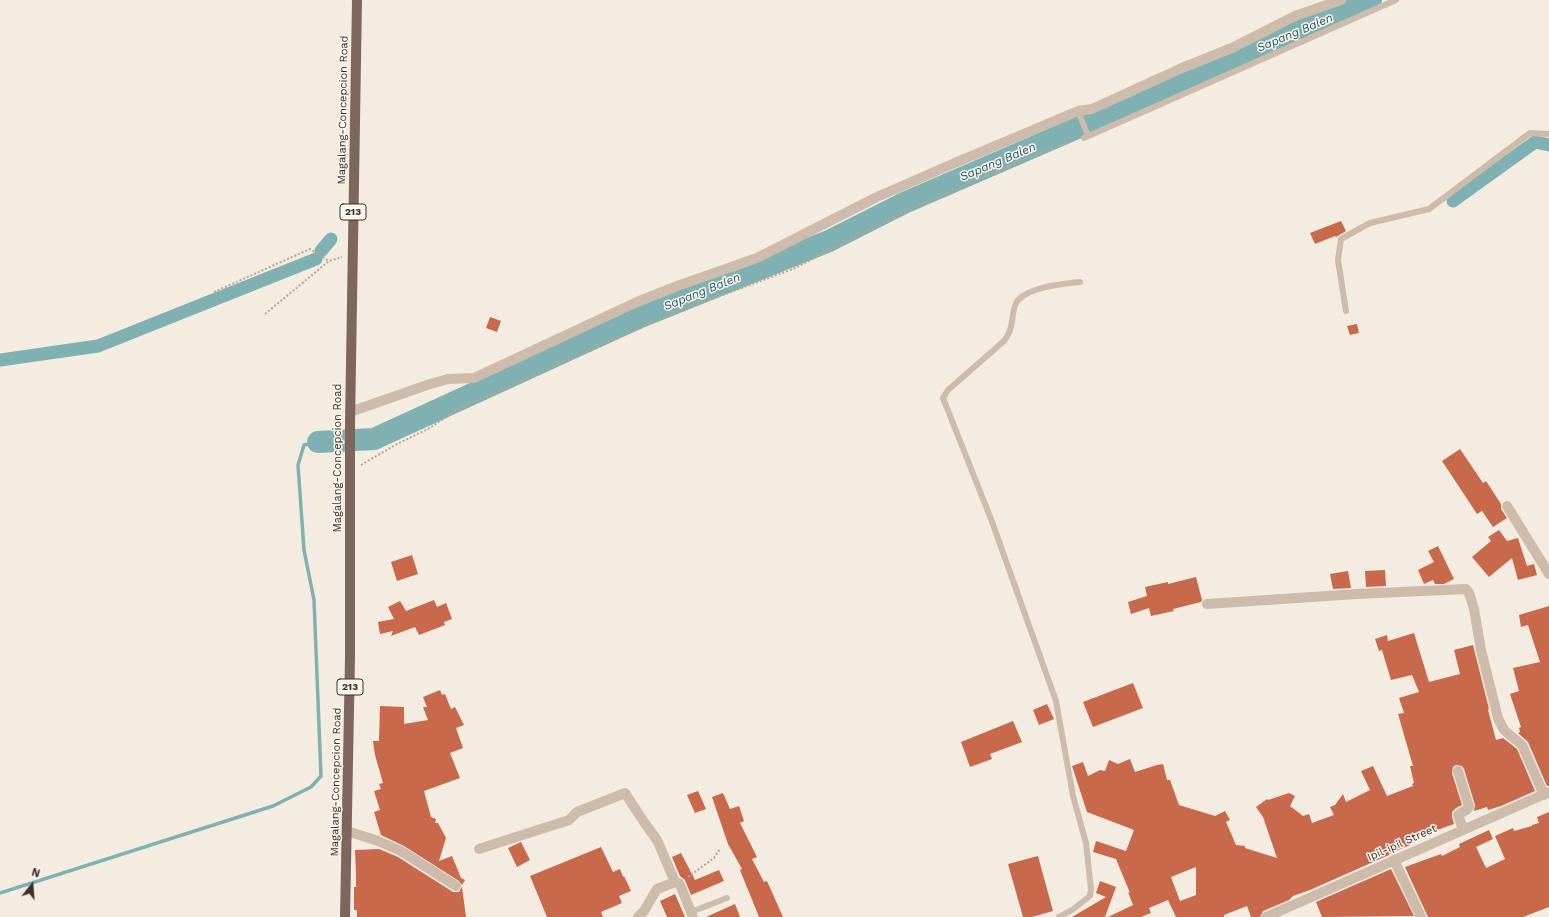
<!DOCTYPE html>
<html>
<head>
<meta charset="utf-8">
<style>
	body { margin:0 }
	#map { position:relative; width:1549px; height:917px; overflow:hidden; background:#f4ebe1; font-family:"Work Sans",sans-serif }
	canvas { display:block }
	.north { position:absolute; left:12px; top:865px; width:40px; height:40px; -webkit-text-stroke:3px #fbf5ee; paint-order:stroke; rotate:17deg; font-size:11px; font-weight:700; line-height:16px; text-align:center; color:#3b302b }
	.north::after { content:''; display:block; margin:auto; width:14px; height:18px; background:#3b302b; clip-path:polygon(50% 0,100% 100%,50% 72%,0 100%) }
</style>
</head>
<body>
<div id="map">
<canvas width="1549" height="917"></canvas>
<div class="north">N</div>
</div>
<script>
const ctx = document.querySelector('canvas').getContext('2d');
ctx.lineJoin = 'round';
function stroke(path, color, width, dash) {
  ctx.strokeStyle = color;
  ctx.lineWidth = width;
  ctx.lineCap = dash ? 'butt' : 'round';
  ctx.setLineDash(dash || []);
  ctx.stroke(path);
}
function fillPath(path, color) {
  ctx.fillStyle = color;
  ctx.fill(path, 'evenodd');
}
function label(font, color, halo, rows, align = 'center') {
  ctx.font = font + ' "Work Sans",sans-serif';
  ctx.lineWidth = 3;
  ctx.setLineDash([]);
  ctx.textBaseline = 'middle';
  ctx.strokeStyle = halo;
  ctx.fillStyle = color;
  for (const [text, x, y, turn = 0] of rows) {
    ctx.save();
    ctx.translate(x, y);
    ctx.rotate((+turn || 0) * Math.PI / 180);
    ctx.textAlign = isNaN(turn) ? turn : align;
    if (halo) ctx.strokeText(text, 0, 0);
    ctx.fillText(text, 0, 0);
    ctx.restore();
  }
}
stroke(new Path2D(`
	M0,893L273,806L311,787L321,776L314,600L304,550L298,465L304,445L318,442`), '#7fb0b2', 3.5);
stroke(new Path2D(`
	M1453,201L1535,142L1549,145
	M321,251L331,239
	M0,360L98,346L316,259`), '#7fb0b2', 13);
stroke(new Path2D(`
	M1087,123L1371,0
	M318,442L374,439L638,318L829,241L904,203L1082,126`), '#7fb0b2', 22);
fillPath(new Path2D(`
	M1341,221L1346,231L1336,237L1335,236L1315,244L1310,233Z
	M490,317L501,321L497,332L486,328Z
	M1357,324L1359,333L1350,335L1347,326Z
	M1460,449L1483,483L1486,481L1501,504V509L1507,518L1493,527L1482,511L1477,514L1442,461Z
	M1499,530L1507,541L1518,538L1527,566L1534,564L1537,575L1518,580L1512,558L1489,577L1472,557L1491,541L1488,537Z
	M1438,546L1454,579L1444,584H1435L1433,580L1424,584L1418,570L1434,562L1428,551Z
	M412,555L418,574L397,581L391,562Z
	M1385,570L1386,586L1366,587L1365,571Z
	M1348,571L1351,588L1333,589L1330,574Z
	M1196,577L1202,600L1201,602L1173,609L1174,611L1151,616L1149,608L1131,614L1128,602L1147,596L1145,587L1168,582V584Z
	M434,600L437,607L446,603L452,619L444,622L445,625L419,635L415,627L391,636L393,631L380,634L378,622L394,619L388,607L400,601L406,611Z
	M1549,606V786H1547L1528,742L1518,733L1520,732L1519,728L1521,727L1510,694L1519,691L1513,668L1540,662L1528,625L1521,627L1519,615Z
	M1414,633L1429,682L1460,674L1454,650L1473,645L1489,709L1488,710L1496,740L1503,738L1517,749L1535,791L1501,806L1488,810L1487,807L1474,811L1475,805L1464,769L1462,766L1456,765L1453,767L1452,773L1462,805L1456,808L1452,812V817L1454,824L1415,838L1416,839L1409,842L1410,845L1389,854V855L1310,890L1293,896L1289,900L1263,911L1260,917H1251L1247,906L1224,915V917H1176L1168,900L1149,908L1151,913L1141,917H1108L1133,905L1128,892L1130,893L1116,859L1093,852L1096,841L1126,851L1134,830L1087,812L1072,766L1083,762L1088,776L1100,770L1105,771L1109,760L1118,764L1130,759L1135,772L1157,765L1163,764L1167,780H1170L1179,805L1215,816L1225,811L1230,820L1226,822L1236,845L1245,846V848L1277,858L1263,817L1256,807L1267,799L1268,800L1289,793L1295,796L1290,806L1303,816L1309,814L1312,823L1334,815L1330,807L1335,805L1343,794L1346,802L1370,790L1361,771L1373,766L1387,796L1413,786L1412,784L1414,783L1410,766H1413L1398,714L1404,713L1399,698L1419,692L1412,675L1391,680L1382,650L1379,651L1375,639L1387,635L1388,641ZM1196,867V895L1180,901L1171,877Z
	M1133,683L1143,708L1093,727L1083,702Z
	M440,690L442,695L445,694L451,709L455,707L464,725L456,728L463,748L450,753L460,778L424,791L431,817L436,819L435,823H438L446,838L439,861L452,856L461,878L465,880L462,885L459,881L404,846L381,835L374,812L380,810L374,791L381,789L379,784L383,783L375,755L373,741H379L380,706L404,707V724L428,720L423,707H427L423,697Z
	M1047,704L1054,719L1039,725L1033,710Z
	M1013,721L1022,742L990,754L992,759L970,767L961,742Z
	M698,791L706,809L695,813L687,795Z
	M723,793L730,809L739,806L744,821L740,823L757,857L752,859L764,882L767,881L783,917H759L740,870L742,869L728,844L712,797Z
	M1549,812V907L1523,917H1428L1405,867L1441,854L1442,856L1460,847L1459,844L1489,830L1493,839L1476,847L1486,868L1505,859L1495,836L1513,828L1514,831L1532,826V825L1539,823L1537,817Z
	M521,842L530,860L517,867L508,848Z
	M601,847L613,872L620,869L623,877L624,876L631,891L619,896L622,903L601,912L603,917H547L530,876Z
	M379,849L398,857L453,892H459L462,887L466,917H357V910H354V887H356V875L355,850Z
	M681,853L695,880L719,870L724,881L691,895L685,880L680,876L672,857Z
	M1038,856L1053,911L1032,917H1023L1008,864Z
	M1391,869L1414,916L1322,917L1316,902Z
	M1100,881L1116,887L1105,917H1072L1106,897L1096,893Z
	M675,894L685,917H667L660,901Z
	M735,904L740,917H706Z`), '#c8694b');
stroke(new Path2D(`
	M214,292L310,249L329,261
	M265,314L329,261L342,257
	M361,465L399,443L428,429L458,409L674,313L793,269L915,207L1018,162L1075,140
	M688,877L714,858L720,849`), '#b9a596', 2, [2, 2]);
stroke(new Path2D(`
	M1078,111L1088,136
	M1084,138L1396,0
	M1346,311L1338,260L1341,239L1370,223L1429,209L1530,133L1549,134
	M691,912L727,898
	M1059,917L1072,910L1090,896L1091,889L1086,843L1073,796L1056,701L991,519L943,398L948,390L1004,341C1006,338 1009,334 1010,330C1013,322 1012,311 1016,303C1025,287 1064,284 1080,282`), '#cdbbac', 6);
stroke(new Path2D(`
	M350,412L430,384L448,379L474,378L637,302L680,285L757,258L877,197L957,162L1078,111L1092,109L1182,68L1232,48L1295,16L1341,0
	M1507,506L1549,574
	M1207,604L1357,594L1466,589L1469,593L1474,609L1481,650L1498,718L1504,730L1522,745L1544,795
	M1458,771L1469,807C1467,812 1461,811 1458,815L1463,829
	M347,831L378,841L401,851L456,886
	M479,849L569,820L577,812L625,793L644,822L657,840L675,882
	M1394,860L1421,917
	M638,917L644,911L657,889L675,882L679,883L681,887L693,917`), '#cdbbac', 10);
stroke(new Path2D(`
	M1266,917L1549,792`), '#cdbbac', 10);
stroke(new Path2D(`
	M345,917L350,658V424L357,0`), '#7d675c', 10);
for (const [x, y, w] of [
	[353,212,26],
	[350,687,26]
]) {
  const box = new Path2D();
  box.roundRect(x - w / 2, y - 8, w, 16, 3);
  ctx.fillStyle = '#fbf5ee';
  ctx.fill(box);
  stroke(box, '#3b302b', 1);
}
label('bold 10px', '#3b302b', null, [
	["213",353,212],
	["213",350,687]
]);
label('11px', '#3b302b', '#fbf5ee', [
	["Magalang-Concepcion Road",343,110,-89],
	["Magalang-Concepcion Road",338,458,-90],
	["Magalang-Concepcion Road",336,782,-89],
	["Ipil-ipil Street",1402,843,-24]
]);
label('italic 12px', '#1f5a5e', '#fbf5ee', [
	["Sapang Balen",1295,33,-23],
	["Sapang Balen",998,162,-23],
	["Sapang Balen",702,292,-22]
]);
</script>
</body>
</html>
